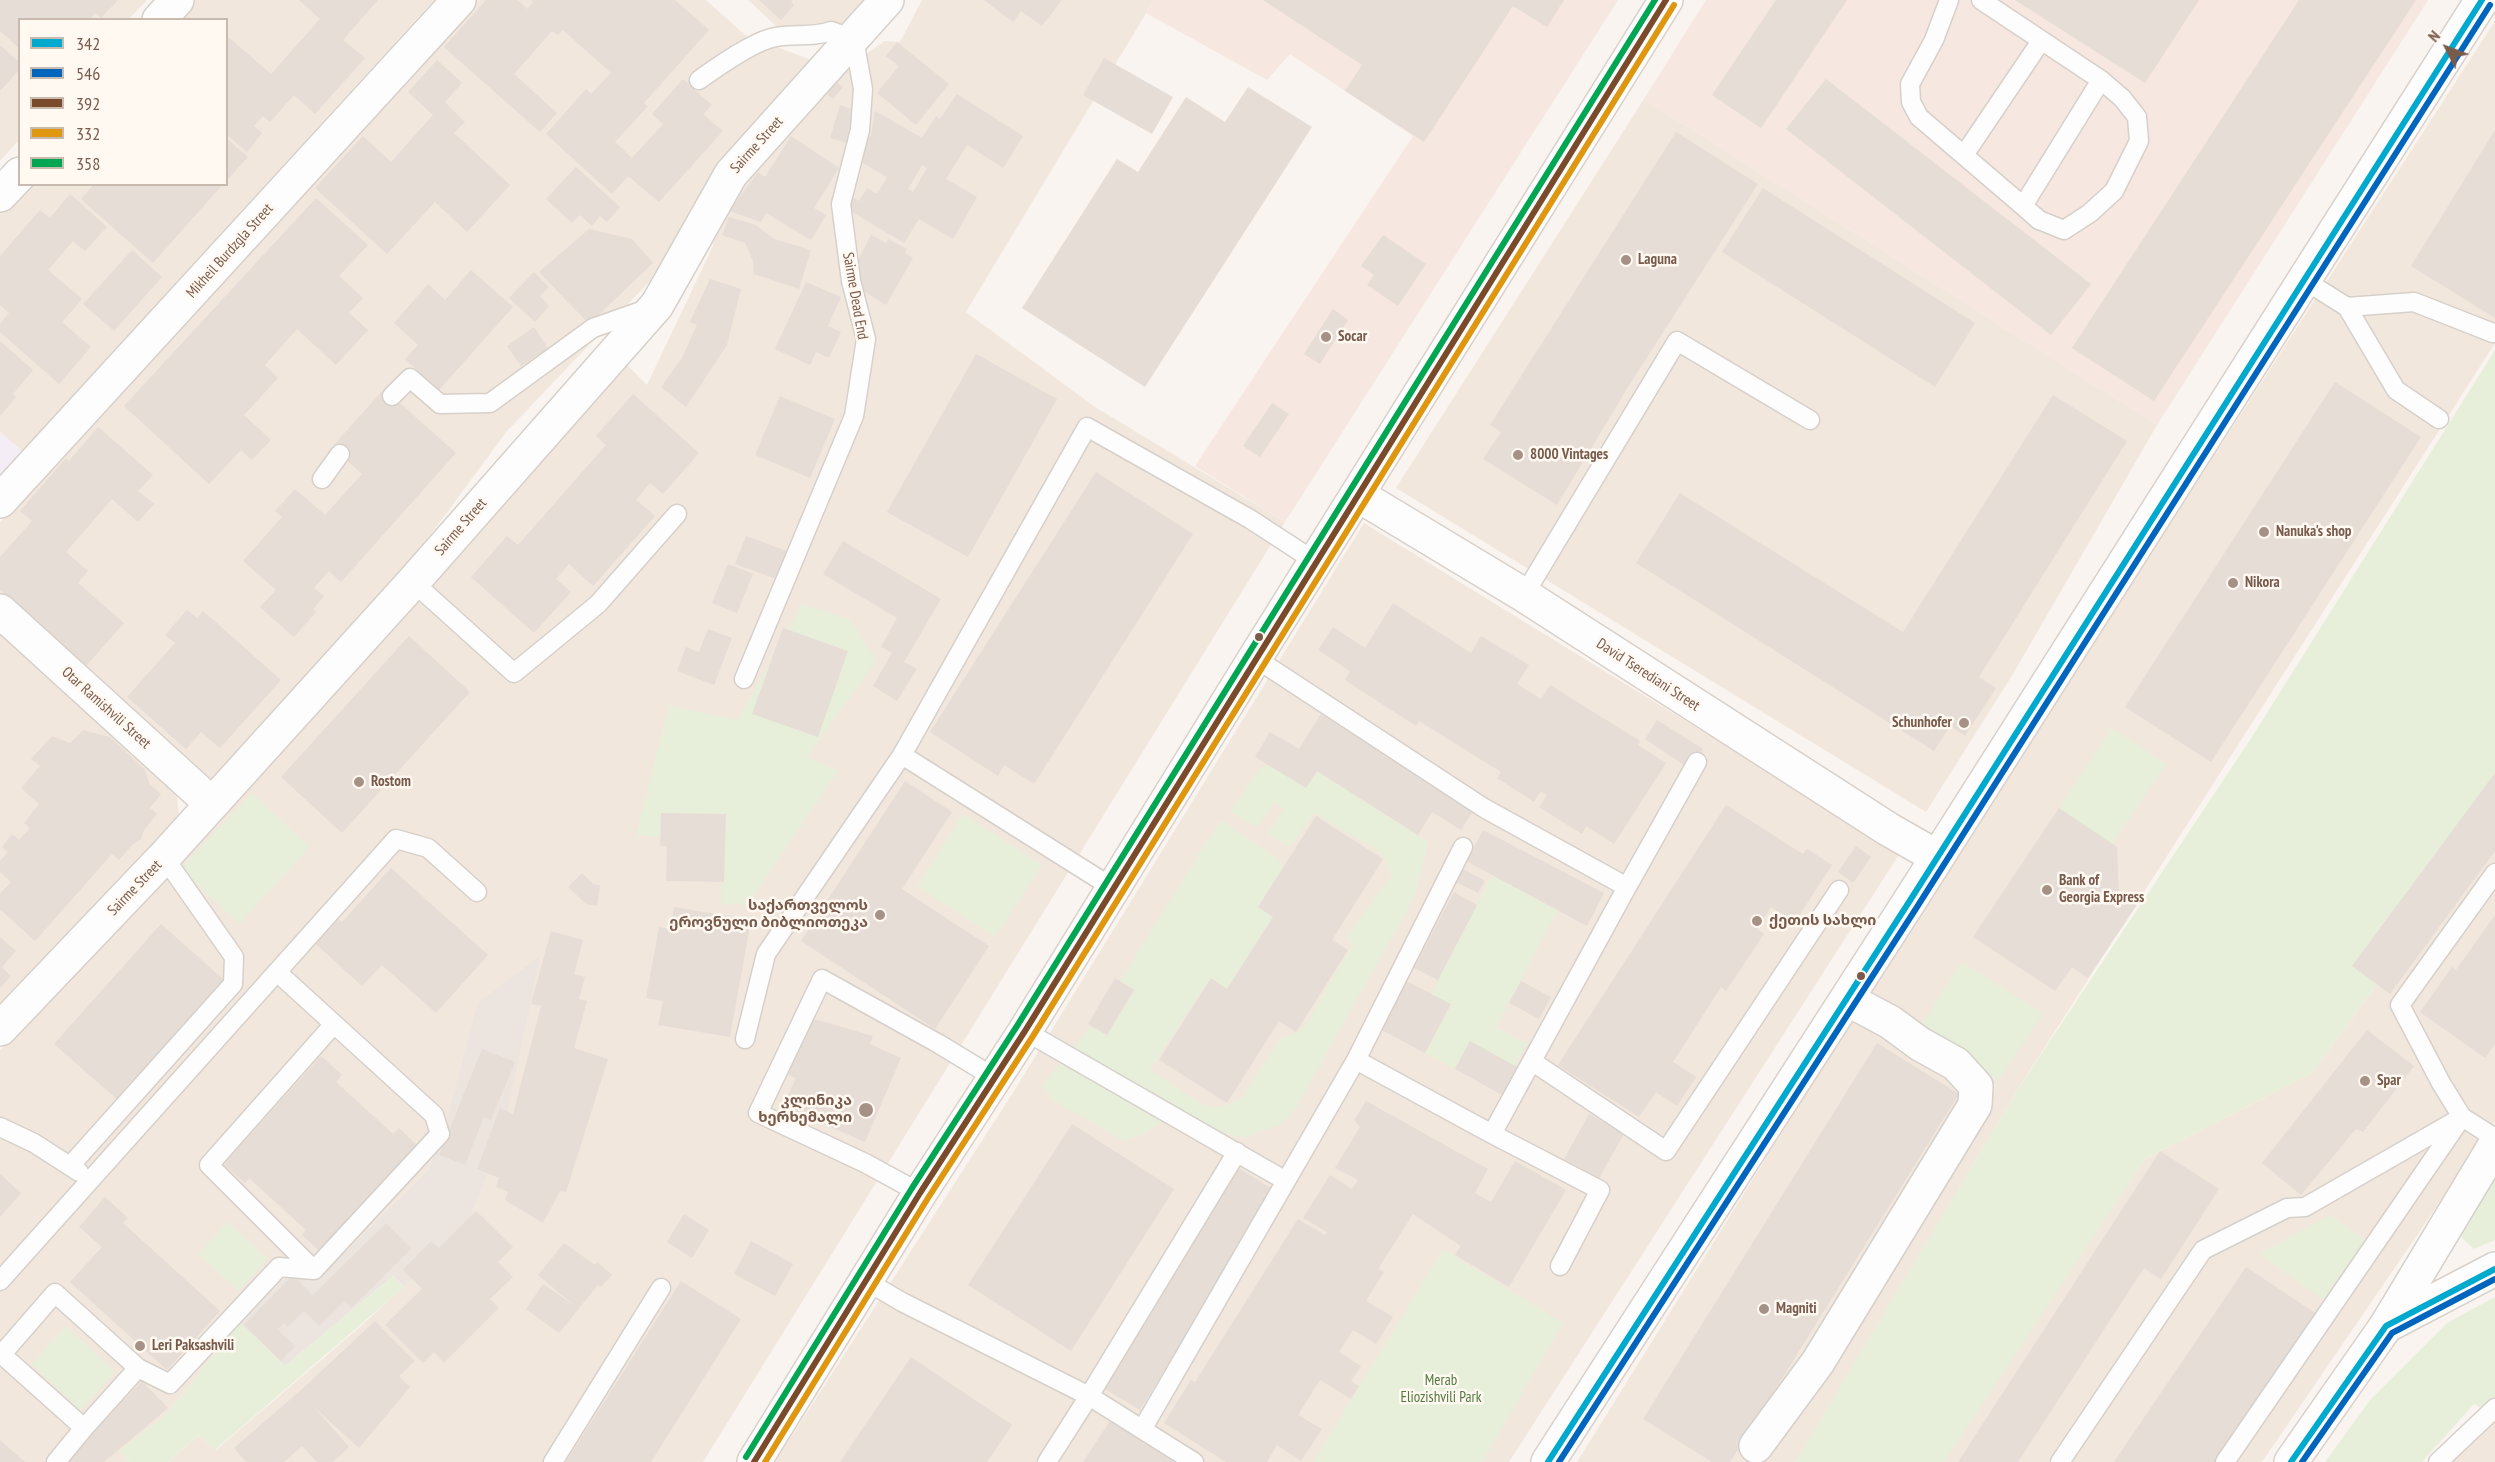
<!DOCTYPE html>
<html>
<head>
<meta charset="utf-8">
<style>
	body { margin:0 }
	#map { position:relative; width:2495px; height:1462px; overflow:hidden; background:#f9f4ef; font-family:"PT Sans Narrow",sans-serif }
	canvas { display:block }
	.legend { position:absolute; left:18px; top:18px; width:210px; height:168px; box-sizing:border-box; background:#fff9f2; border:2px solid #c9bab0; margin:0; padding:8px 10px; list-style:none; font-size:18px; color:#795b4d }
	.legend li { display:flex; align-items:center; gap:12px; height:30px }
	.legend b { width:30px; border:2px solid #c9bab0 }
	.north { position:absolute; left:2417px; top:18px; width:60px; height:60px; -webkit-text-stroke:4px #fff9f2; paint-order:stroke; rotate:312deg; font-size:16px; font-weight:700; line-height:24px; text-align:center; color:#795b4d }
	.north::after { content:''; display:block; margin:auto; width:21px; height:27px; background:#795b4d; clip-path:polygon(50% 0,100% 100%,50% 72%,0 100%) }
</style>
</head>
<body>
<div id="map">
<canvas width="2495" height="1462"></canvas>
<ul class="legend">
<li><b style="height:8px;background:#00a9ce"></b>342</li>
<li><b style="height:8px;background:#0065bd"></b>546</li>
<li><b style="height:8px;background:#7a4b2a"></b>392</li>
<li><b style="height:8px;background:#de970f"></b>332</li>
<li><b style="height:8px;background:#00a651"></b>358</li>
</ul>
<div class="north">N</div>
</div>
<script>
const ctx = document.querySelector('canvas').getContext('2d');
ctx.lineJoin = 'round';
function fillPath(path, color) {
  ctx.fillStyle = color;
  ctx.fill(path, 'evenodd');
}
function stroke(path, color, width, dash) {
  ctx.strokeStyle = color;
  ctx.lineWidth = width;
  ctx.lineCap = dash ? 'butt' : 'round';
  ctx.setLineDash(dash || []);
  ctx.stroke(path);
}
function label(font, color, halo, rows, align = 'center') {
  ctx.font = font + ' "PT Sans Narrow","Noto Sans Georgian",sans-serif';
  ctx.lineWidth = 5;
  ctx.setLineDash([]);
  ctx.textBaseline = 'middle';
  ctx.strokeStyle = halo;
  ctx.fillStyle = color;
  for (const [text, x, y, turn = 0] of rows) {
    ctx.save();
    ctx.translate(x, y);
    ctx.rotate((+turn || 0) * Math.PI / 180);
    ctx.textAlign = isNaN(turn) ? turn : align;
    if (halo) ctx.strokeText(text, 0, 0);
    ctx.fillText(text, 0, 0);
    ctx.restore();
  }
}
fillPath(new Path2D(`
	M0,0H147L129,19L20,20L19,140L0,161Z
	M194,0H434L22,451L0,432V213L26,185L226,184V20L176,19Z
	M476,0H706L745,35L814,61L724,163L649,282L507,431L411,561L213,787L0,598V522Z
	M748,0H868L846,25L777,27Z
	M922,0H1154L966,312L1095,407L1285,522L703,1462H169L198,1435L216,1450L361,1326L465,1230L502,1140L539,957L448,1116L428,1170L320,1277L289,1273L239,1322L168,1413L119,1451L129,1462H0V1050L625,363L647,385L713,246L721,205L834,76L885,41L900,42Z
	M2495,21V343L2018,1089L1798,1459L1795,1462H1577L1914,920Z
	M1644,99L2157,425L2013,674L1926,812L1396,488Z
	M1364,523L1900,853L1509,1462H775L1014,1091Z
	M0,619L175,780L179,816L0,1011Z
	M2495,823V1121L2262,1462H1938L2145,1159L2312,1073Z
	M2495,1417V1462H2451Z`), '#f2e7dd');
fillPath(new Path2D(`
	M1154,0H1618L1285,522L1195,466L1413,136L1290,54L1267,80L1146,13Z
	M1706,0H2428L2157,425L1644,99Z`), '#f6e7e0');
fillPath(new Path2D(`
	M540,956L502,1140L465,1230L404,1287L393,1276L285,1366L239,1322L289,1273L320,1277L428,1170L448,1116L478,1003Z`), '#ece4df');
fillPath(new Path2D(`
	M0,432L22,451L0,475Z`), '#f5edf5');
fillPath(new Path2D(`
	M2495,350V823L2312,1073L2145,1159L1944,1462H1795L2018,1089L2250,740Z
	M802,604L850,619L876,661L807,757L838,771L748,905L721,904L722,844L636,835L669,706L738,720Z
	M2112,728L2166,764L2112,844L2059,808Z
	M1269,765L1306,788L1317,771L1428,842L1414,898L1295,1110L1280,1125L1255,1133L1247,1138L1164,1121L1144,1134L1124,1141L1051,1099L1042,1085L1091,1026L1107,1035L1134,990L1120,981L1220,820L1275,857L1284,867L1258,907L1273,917L1227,989L1210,979L1150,1070L1205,1106L1220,1107L1241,1099L1281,1038L1298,1032L1307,1022L1351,947V942L1346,937L1391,876L1383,854L1314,813L1290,847L1267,834L1284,809L1275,802L1257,827L1230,812L1259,769Z
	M252,793L310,847L239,924L180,869Z
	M963,814L1042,865L995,937L917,886Z
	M1492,875L1558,910L1496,1027L1527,1044L1515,1066L1470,1041L1455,1069L1425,1053L1451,1005L1431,994Z
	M1961,962L2043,1013L1998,1081L1919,1029Z
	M2495,1170V1240L2474,1249L2463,1239L2457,1225Z
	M2330,1215L2366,1240L2324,1300L2259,1254Z
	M227,1222L268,1259L239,1291L198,1254Z
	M1443,1249L1563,1323L1482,1462H1313Z
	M393,1276L404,1287L215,1450L198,1435L169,1462H129L119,1451L168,1413L239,1322L285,1366Z
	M2495,1297V1416L2474,1404L2422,1462H2325L2371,1399L2447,1323Z
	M66,1326L115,1372L80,1410L31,1364Z`), '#e7efda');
fillPath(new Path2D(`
	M0,0H118L101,18L95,13L89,20H20V49L0,31Z
	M299,0H378L343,40L365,58L315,114L294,95L270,122L263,116L254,126L262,133L247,152L226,134V35L271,74L320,19Z
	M486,0H518L527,9L533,2L531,0H675L709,30L644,103L648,106L615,142L632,158L663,124L652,114L683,79L712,105L703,114L723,131L659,202L628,176L612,194L546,134L586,89L591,94L611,73L563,30L558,35L552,31L514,74L557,113L540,132L444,47Z
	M759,0H793L791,2L794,5L781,20Z
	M984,0H1062L1042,26L1021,11L1013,22Z
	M1263,0H1564L1547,27L1513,6L1424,142L1345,91L1362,65Z
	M1776,0H1847L1761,128L1712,95Z
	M2015,0H2199L2145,83Z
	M2299,0H2416L2154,401L2072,348Z
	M897,42L949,84L916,125L877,93L899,66L886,56Z
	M0,45L20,63V69L0,91Z
	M1104,58L1173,97L1152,134L1083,95Z
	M437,60L462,83L445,102L465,122L454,133L510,185L467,232L435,202L387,254L315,188L363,136L391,162L433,115L408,92Z
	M1826,79L2091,284L2051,335L1786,129Z
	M834,80L843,87L833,99L825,92Z
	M1248,87L1312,127L1145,387L1022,308L1117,159L1138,172L1186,97L1225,122Z
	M957,94L1023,136L1003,168L967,145L946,179L977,197L953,239L919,219L904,243L847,209L853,198L859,201L867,188L877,194L887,177L856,159L871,135L875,111L922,138L936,116L940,119ZM922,165L927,168L913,192L908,189Z
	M840,105L857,111L847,143L830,138Z
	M2495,130V318L2411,266Z
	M1676,132L1758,184L1628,387L1557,505L1483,459L1501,432L1490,425Z
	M791,136L839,168L814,208L826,215L811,240L766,213L761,222L729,211L758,172L765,177Z
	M226,138L248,157L226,181Z
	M576,167L620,207L607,222L600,216L592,226L580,215L572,223L546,199Z
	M94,184H223L153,263L81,199Z
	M1763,188L1975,323L1935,387L1722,252Z
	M70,194L107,227L85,251L73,241L48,270L82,299L62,322L91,347L59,384L0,332V324L9,313L0,305V256L40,210L50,218Z
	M316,198L368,245L339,276L363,298L349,313L368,330L336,365L297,329L265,365L278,378L244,415L271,440L252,460L241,450L209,484L124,406Z
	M729,217L756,225L774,239L811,250L799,289L754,274L753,261L745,243L722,235Z
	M589,229L632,239L653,263L589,324L539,272Z
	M871,235L886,243L888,239L907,249L905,253L913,258L886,305L854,285V268Z
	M1383,235L1426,264L1398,306L1367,285L1374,275L1361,266Z
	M132,250L162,277L114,331L83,304Z
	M471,270L513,307L439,390L405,359L418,345L394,323L428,284L445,300Z
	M534,272L549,287L540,296L549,306L535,322L509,298Z
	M710,279L741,289L727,345L686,407L661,387L682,358L697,325L690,322Z
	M806,282L841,297L828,326L841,332L829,358L816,352L810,365L775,349Z
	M1333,309L1348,320L1320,364L1304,354Z
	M534,327L548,348L521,366L507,346Z
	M0,341L33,370L13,394L16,397L0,416Z
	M976,354L1057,399L968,557L887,512Z
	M2335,382L2421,437L2211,762L2125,707Z
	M384,389L456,453L341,582L329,571L314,588L324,596L313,609L316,612L294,637L260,607L276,590L243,561L282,517L275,511L295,489L325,515L362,474L332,447Z
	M633,394L699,453L663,494L650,483L636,500L655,516L593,586L569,564L556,579L571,592L534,633L471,577L507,536L518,545L606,445L596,436Z
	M2053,395L2127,441L1979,677L1996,688L1965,736L1950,726L1934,751L1636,563L1680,493L1903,632Z
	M780,396L835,419L810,478L755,455Z
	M1272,403L1289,414L1260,457L1243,446Z
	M98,427L153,475L138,491L154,504L138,522L112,499L66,552L88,571L78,583L124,623L86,666L0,590V557L32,521L20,511L66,458L69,461Z
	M1096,472L1193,534L1034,784L1004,765L998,776L930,732Z
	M746,536L787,551L776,579L735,564Z
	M843,541L941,599L904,662L917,669L897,701L873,686L892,653L881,647L897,618L823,574Z
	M728,564L753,574L737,613L712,603Z
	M1393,603L1471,653L1481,636L1529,665L1517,684L1541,699L1550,685L1640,741L1638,745L1666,763L1614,844L1586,826L1582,834L1539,807L1547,795L1541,791L1534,802L1497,778L1501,772L1419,721L1416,726L1345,680L1350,671L1318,650L1333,627L1365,648Z
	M187,610L197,618L203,611L281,680L220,748L201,732L186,749L127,697L175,643L165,635Z
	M783,628L848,651L818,737L752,714Z
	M708,629L732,638L714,685L677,671L686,647L699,652Z
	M409,636L470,692L342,833L281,777Z
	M1321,714L1474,810L1461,830L1432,812L1418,835L1317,771L1306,788L1255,757L1270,732L1299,749Z
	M1657,720L1703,749L1690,769L1645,739Z
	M83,730L110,737L144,769L150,785L161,794L150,808L157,814L144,830L141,839L133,844L119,860L112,854L35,941L0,909V894L11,882L0,872V861L8,852L2,847L12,834L19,840L30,828L24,823L39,804L21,788L40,766L31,759L52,736L70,743Z
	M2495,773V851L2390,994L2352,966Z
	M905,781L952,812L902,889L989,946L935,1029L801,941Z
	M1726,805L1803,854L1807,849L1832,865L1795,922L1771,907L1757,929L1764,934L1726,991L1721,987L1673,1062L1696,1077L1677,1106L1656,1092L1639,1117L1558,1065Z
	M2059,808L2117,847L2119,893L2137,905L2088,978L2072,967L2055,991L1973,937Z
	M661,813L726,814L724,882L666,881L667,846H660Z
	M1316,816L1383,859L1332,940L1348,950L1296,1032L1279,1021L1227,1103L1159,1060L1211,978L1227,989L1273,917L1258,907Z
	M1483,830L1604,893L1587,926L1466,861Z
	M1856,846L1871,857L1853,883L1838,872Z
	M391,868L488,955L436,1013L382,965L362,986L316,944L338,919L342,922Z
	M1463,869L1485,881L1478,893L1456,882Z
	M582,873L593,884L600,885L597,906L586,904L568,887Z
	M1454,892L1477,905L1438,980L1414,968Z
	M674,907L751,920L730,1037L658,1025L663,1001L646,998L659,927L670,929Z
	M2495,915V1044L2485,1058L2420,1012L2452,967L2456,970Z
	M161,924L224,980L118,1100L54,1044Z
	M551,931L583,940L574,974L585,977L579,999L587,1001L574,1048L608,1059L566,1192L560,1191L543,1223L505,1200L508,1192L496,1187L499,1178L477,1169L500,1108L513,1114L541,1006L531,1004Z
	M0,937L16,951L2,967L11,976L0,988Z
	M1115,978L1134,990L1107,1035L1088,1024Z
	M1404,980L1451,1004L1425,1053L1378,1028Z
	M1521,981L1551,997L1539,1019L1509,1003Z
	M811,1018L873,1036L870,1044L901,1058L865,1142L783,1106L796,1078L786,1074Z
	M2367,1030L2414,1066L2363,1132L2356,1129L2301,1195L2262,1163Z
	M1470,1041L1519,1068L1504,1096L1455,1069Z
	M1877,1043L1959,1094L1730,1462H1712L1643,1419Z
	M482,1049L515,1062L491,1120L484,1117L465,1165L439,1155Z
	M321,1056L342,1075L336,1082L393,1134L399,1128L421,1149L324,1255L302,1235L306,1230L249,1178L245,1183L224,1164Z
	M1366,1101L1488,1169L1475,1193L1491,1202L1515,1161L1566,1190L1509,1287L1455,1255L1461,1246L1413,1214L1378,1269L1384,1272L1366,1301L1393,1317L1376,1344L1353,1330L1339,1352L1361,1366L1351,1381L1359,1386L1351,1399L1320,1380L1298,1415L1322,1429L1301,1461L1277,1445L1267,1462H1226L1164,1423L1191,1380L1195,1382L1298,1219L1325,1235L1327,1232L1303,1218L1330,1175L1352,1189L1358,1180L1335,1168L1360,1127L1354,1120Z
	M1589,1114L1624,1134L1599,1178L1564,1159Z
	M1072,1124L1174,1189L1071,1351L968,1285Z
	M2160,1151L2219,1189L2161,1279L2144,1268L2018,1462H1958Z
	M1237,1167L1274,1190L1140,1410L1103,1388Z
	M0,1174L21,1193L0,1217Z
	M105,1197L128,1218L123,1223L220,1311L167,1370L70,1282L102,1247L79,1227Z
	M476,1211L513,1247L498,1262L513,1277L490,1299L499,1308L444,1363L434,1352L423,1363L385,1325L422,1289L403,1270L431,1241L439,1248Z
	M684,1214L709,1230L692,1258L667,1242Z
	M386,1223L411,1249L351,1308L345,1301L319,1326L304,1311L288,1327L284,1323L277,1329L295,1346L281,1361L244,1325L293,1275L313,1295Z
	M751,1241L793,1264L775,1296L734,1274Z
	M564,1243L595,1265L597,1262L612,1275L601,1287L598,1285L559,1333L526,1309L543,1284L575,1306L538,1275Z
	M2246,1267L2318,1315L2217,1462H2114Z
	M681,1281L741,1319L651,1462H566Z
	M375,1321L415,1361L399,1376L410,1387L359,1448L314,1407L349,1447L333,1462H317L302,1446L284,1462H246L234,1448L300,1391Z
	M911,1357L1012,1425L987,1462H840Z
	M142,1381L168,1408L104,1462H65Z
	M1112,1418L1179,1462H1083Z
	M0,1440L25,1462H0Z`), '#e6ddd6');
const lane = new Path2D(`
	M1949,0L1934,40L1910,84L1911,102L1919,117L2023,206L2039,220L2064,230L2090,213L2114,191L2139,141L2137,117L2122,98L2101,80L1981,0
	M699,80C717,67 755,40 776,37C794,33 813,38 831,31L854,39L863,89L860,130L841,204L851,281L866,339L854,416L744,679
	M1964,155L2041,41
	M2023,206L2101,80
	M2304,280L2347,307L2414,302L2493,333
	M2347,307L2396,390L2439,419
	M392,396L410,378L440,404L490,403L593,328L647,309
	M322,479L340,454
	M413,582L514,673L598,604L677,514
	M1524,595L1677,341L1810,420
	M1255,658L1484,808L1627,887L1697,762
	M902,755L1087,427L1250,519L1316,562
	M277,972L434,1115L440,1134L314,1270
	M1025,1031L1286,1181L1356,1060L1492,1134L1627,887
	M745,1039L766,954L902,755L1113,888
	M1356,1060L1463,847
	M1533,1062L1666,1151L1839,890
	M0,1127L34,1143L79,1172
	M1492,1134L1600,1190L1560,1266
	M70,1166L233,984L234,957L164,857
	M920,1193L865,1163L758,1113L822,979L939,1044L995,1078
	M314,1270L209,1165L334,1024
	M0,1281L396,839L428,848L477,892
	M866,1281L902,1302L1089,1396L1047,1462
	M0,1353L84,1428L138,1368L55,1293L2,1354
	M138,1368L170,1384L279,1267L314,1270
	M1143,1428L1286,1181
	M56,1462L84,1428
	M553,1462L661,1288
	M1194,1462L1089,1396L1237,1152
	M2060,1462L2203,1250L2287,1208L2305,1207L2462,1117L2495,1138
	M2225,1462L2462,1117L2441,1083L2400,1005L2495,873
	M2438,1462L2495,1408`);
const street = new Path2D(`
	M159,20L177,0
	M0,195L20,174
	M0,501L459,0
	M0,611L212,804
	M0,1029L164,857L413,582L657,305L731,174L887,0
	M2386,1326L2495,1145
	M1756,1446L1818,1362L1975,1105L1976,1086L1956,1064L1920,1044L1890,1022L1847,999`);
const secondary = new Path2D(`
	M1358,495L1524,595L1888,829L1937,857
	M754,1462L920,1193L1025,1031L1255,658L1666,0
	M1548,1462L1909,902L2482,0
	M2291,1462L2386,1326L2495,1269`);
stroke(lane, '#d6d0ca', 21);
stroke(street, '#d6d0ca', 36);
stroke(secondary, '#d9d0ca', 36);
stroke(lane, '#fefdfd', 18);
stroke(street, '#fefdfd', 33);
stroke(secondary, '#fefdfd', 33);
stroke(new Path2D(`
	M1548,1462L1909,902L2482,0
	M2291,1462L2386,1326L2495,1269`), '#00a9ce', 6);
stroke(new Path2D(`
	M1559,1462L1917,907L2490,5
	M2302,1462L2392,1333L2495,1279`), '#0065bd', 6);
stroke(new Path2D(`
	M754,1462L920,1193L1025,1031L1666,0`), '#7a4b2a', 6);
stroke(new Path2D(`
	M765,1462L928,1198L1033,1036L1674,5`), '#de970f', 6);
stroke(new Path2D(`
	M746,1457L912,1188L1017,1026L1655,0`), '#00a651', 6);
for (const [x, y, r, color] of [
	[1626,260,6,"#a69186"],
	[1326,337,6,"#a69186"],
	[1518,455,6,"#a69186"],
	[2264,532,6,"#a69186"],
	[2233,583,6,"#a69186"],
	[1259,637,5,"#795b4d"],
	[1964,723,6,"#a69186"],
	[359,782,6,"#a69186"],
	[2047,890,6,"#a69186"],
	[880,915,6,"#a69186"],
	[1757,921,6,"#a69186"],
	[1861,976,5,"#795b4d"],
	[2365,1081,6,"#a69186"],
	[866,1110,8,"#a69186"],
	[1764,1309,6,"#a69186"],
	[140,1346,6,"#a69186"]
]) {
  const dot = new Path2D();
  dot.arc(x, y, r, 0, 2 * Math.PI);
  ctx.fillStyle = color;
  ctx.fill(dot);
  stroke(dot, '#fff9f2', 2);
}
label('15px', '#795b4d', '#fff9f2', [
	["Sairme Street",757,145,-48],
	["Mikheil Burdzgla Street",230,251,-48],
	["Sairme Dead End",855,296,80],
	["Sairme Street",461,527,-49],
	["David Tserediani Street",1648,675,33],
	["Otar Ramishvili Street",106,708,42],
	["Sairme Street",135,888,-46]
]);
label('bold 15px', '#795b4d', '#fff9f2', [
	["Laguna",1638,260],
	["Socar",1338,337],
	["8000 Vintages",1530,455],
	["Nanuka's shop",2276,532],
	["Nikora",2245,583],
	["Schunhofer",1952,723,"right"],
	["Rostom",371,782],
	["Bank of",2059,881],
	["Georgia Express",2059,898],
	["საქართველოს",868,906,"right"],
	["ეროვნული ბიბლიოთეკა",868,923,"right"],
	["ქეთის სახლი",1769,921],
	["Spar",2377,1081],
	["კლინიკა",852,1101,"right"],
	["ხერხემალი",852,1118,"right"],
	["Magniti",1776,1309],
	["Leri Paksashvili",152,1346]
], 'left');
label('15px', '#537941', '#fff9f2', [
	["Merab",1441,1381],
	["Eliozishvili Park",1441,1398]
]);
</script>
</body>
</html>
